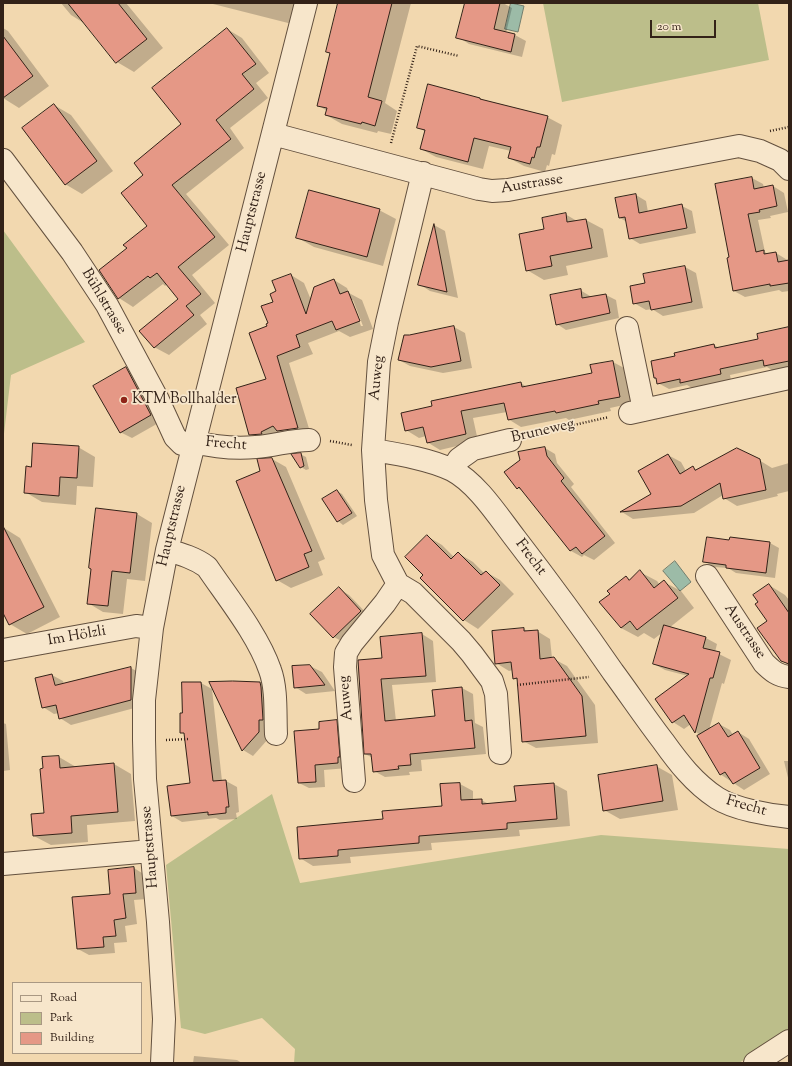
<!DOCTYPE html>
<html>
<head>
<meta charset="utf-8">
<style>
	body { margin:0 }
	#map { position:relative; width:792px; height:1066px; overflow:hidden; background:#f2d8af; font-family:"Sorts Mill Goudy",serif }
	canvas { display:block }
	.frame { position:absolute; inset:0; border:4px solid #332218; pointer-events:none }
	.legend { position:absolute; left:12px; top:982px; width:130px; height:72px; box-sizing:border-box; background:#f7e6cb; border:1px solid #a99883; margin:0; padding:5px 7px; list-style:none; font-size:12px; color:#332218 }
	.legend li { display:flex; align-items:center; gap:8px; height:20px }
	.legend b { width:20px; border:1px solid #a99883 }
	.scale { position:absolute; left:650px; top:20px; width:66px; height:18px; box-sizing:border-box; border:2px solid #332218; border-top:0; padding-left:5px; font-size:12px; line-height:14px; white-space:nowrap; color:#332218; -webkit-text-stroke:3px #f7e6cb; paint-order:stroke }
</style>
</head>
<body>
<div id="map">
<canvas width="792" height="1066"></canvas>
<div class="frame"></div>
<ul class="legend">
<li><b style="height:5px;background:#f7e6cb"></b>Road</li>
<li><b style="height:11px;background:#bcbe8a"></b>Park</li>
<li><b style="height:11px;background:#e59886"></b>Building</li>
</ul>
<div class="scale">20 m</div>
</div>
<script>
const ctx = document.querySelector('canvas').getContext('2d');
ctx.lineJoin = 'round';
function fillPath(path, color) {
  ctx.fillStyle = color;
  ctx.fill(path, 'evenodd');
}
function stroke(path, color, width, dash) {
  ctx.strokeStyle = color;
  ctx.lineWidth = width;
  ctx.lineCap = dash ? 'butt' : 'round';
  ctx.setLineDash(dash || []);
  ctx.stroke(path);
}
function label(font, color, halo, rows, align = 'center') {
  ctx.font = font + ' "Sorts Mill Goudy",serif';
  ctx.lineWidth = 3.5;
  ctx.setLineDash([]);
  ctx.textBaseline = 'middle';
  ctx.strokeStyle = halo;
  ctx.fillStyle = color;
  for (const [text, x, y, turn = 0] of rows) {
    ctx.save();
    ctx.translate(x, y);
    ctx.rotate((+turn || 0) * Math.PI / 180);
    ctx.textAlign = isNaN(turn) ? turn : align;
    if (halo) ctx.strokeText(text, 0, 0);
    ctx.fillText(text, 0, 0);
    ctx.restore();
  }
}
fillPath(new Path2D(`
	M543,3H758L769,60L562,102Z
	M3,230L85,342L11,375L3,442Z
	M272,794L300,883L601,835L789,849V1032L739,1063H294L295,1049L262,1018L205,1034L181,1028L166,865Z`), '#bcbe8a');
const water = new Path2D(`
	M511,3L524,6L518,32L505,29Z
	M675,561L691,582L680,591L663,571Z`);
fillPath(water, '#9cbba7');
stroke(water, '#727e6e', 1);
fillPath(new Path2D(`
	M61,3H126L163,48L134,72L117,62L87,25L71,15Z
	M209,3H302L296,25Z
	M339,3H411L385,103L397,111L391,134L378,131L377,133L342,124L326,115L327,111L318,105L331,54L327,52Z
	M466,3H503L512,8L506,33L515,35L526,41L522,57L469,44L458,37Z
	M3,28L8,31L49,86L19,108L3,98Z
	M227,29L242,38L269,73L256,83L268,98L230,128L244,148L186,194L229,245L192,275L215,303L200,315L207,324L169,355L154,347L180,299L167,284L165,286L163,284L133,307L119,298L100,270L129,249L149,226L145,175L182,124Z
	M480,98L484,101L547,117L562,125L555,155L552,154L549,166L547,165L545,172L524,166L509,158L511,151L489,146L483,169L436,157L421,149L426,132L418,127Z
	M54,105L71,115L113,171L82,194L65,184Z
	M752,178L763,184L764,188L773,186L784,193L788,212L770,216L771,218L758,220L765,252L769,255L776,253L789,261V291L782,292L779,290L745,297L734,291L730,258Z
	M636,195L646,201L648,212L682,206L692,211L696,233L640,244L630,238L627,222L620,218L616,198Z
	M379,210L396,219L383,266L314,247L298,238Z
	M565,214L577,221L586,220L603,229L608,257L566,266L568,275L544,280L527,270L545,230Z
	M434,225L445,231L458,298L430,291L419,284Z
	M685,267L696,273L703,308L663,316L652,309L646,310L634,303L646,283Z
	M291,275L304,283L311,300L334,280L347,288L349,293L362,300L373,329L350,337L339,331L308,343L313,354L289,363L311,435L264,442L250,434L267,379L268,327L277,292ZM351,300H353L363,326H361Z
	M580,290L590,296V298L606,295L616,300L619,318L566,330L557,324Z
	M454,327L465,333L472,368L443,373L410,366L399,360Z
	M789,328V369L775,372L767,367L730,375L731,380L692,388L687,385L669,389L658,383L657,379L655,378L676,356L714,345L719,348L759,340Z
	M613,362L626,369L633,403L610,408L611,411L569,420L566,418L521,427L508,419L507,412L473,418L478,441L440,450L427,442L426,436L419,438L406,430L433,407L521,383L527,387L593,373Z
	M126,369L138,375L162,421L132,438L120,432Z
	M78,447L95,457L93,487L77,486L76,505L42,502L25,492L32,468Z
	M545,448L555,454L557,463L574,484L571,487L615,543L594,560L584,555L582,557L571,551L523,491L517,488Z
	M300,454L306,457L309,469L306,470L301,467Z
	M668,455L681,462L686,471L693,468L698,470L759,460L772,468L789,463V491L777,494L778,496L737,506L724,498L723,495L694,513L633,519L622,512L652,494Z
	M272,459L286,467L325,559L318,562L323,575L291,588L277,580L261,472Z
	M337,491L342,494L357,516L343,525L338,521Z
	M97,509L137,514L152,523L145,581L127,579L123,614L103,612L88,603Z
	M4,528L20,538L60,617L27,634L10,624L3,611Z
	M427,536L442,545L454,557L458,553L473,562L484,573L486,572L500,580L514,594L478,629L464,620L421,578L424,575Z
	M730,541L770,543L779,548L775,578L736,573L728,568L714,567L704,561Z
	M640,572L657,581L660,585L664,582L681,591L694,608L669,628L706,638L717,644L715,652L731,660L724,684L722,683L709,730L719,724L730,730L733,735L738,732L749,739L770,774L744,790L720,774L700,735L696,732L691,724L684,729L673,722L688,676L665,670L654,664L663,632L654,639L644,633L638,637L621,628L611,594L626,577L630,580Z
	M769,585L785,595L789,600V665L782,661L768,622L760,602Z
	M339,589L349,595L371,618L345,643L334,637L312,614Z
	M524,629L529,632L537,631L550,639L552,658L567,666L595,705L598,743L536,748L523,741L518,680L514,678L513,670L509,671L496,663Z
	M422,634L433,641L436,682L392,685L396,721L436,717L462,688L473,694L475,723L483,727L486,754L421,760L422,771L409,772L410,775L385,777L374,771L373,758L365,754L383,659Z
	M310,666L322,672L335,691L306,694L295,687Z
	M131,668L142,674V706L71,725L60,718L59,713L54,714L43,707L52,675L63,681L64,684Z
	M183,683H201L212,689L222,781H226L237,787L239,812L236,813L237,819L220,820L216,818L182,822L172,816L191,784L185,734L181,732L184,714Z
	M211,683H260L270,689L269,738L253,756L243,750Z
	M336,721L346,727L348,768L324,770L325,787L309,788L299,783L321,729Z
	M3,723L6,724L10,770L3,771Z
	M59,757L76,767L114,764L131,774L135,821L87,825L88,842L51,845L34,836L45,814Z
	M784,761H789V782Z
	M656,766L672,775L678,810L620,819L604,810Z
	M460,784L473,791V800H481L489,804L517,802L515,787L554,784L567,791L570,826L519,830L520,836L431,843L432,850L350,857L351,863L313,866L300,858L384,820L443,807Z
	M134,868L145,875L147,899L134,900L137,924L125,926L127,942L114,943L115,953L89,955L78,949L111,895Z
	M194,1056L237,1060L242,1063H193Z`), '#0003');
const building = new Path2D(`
	M68,3H118L147,39L116,63Z
	M338,3H392L368,97L382,101L375,126L362,122L361,124L325,115L327,108L317,106L330,53L326,52Z
	M465,3H500L494,29L515,34L511,52L456,38Z
	M227,28L256,64L242,74L254,89L216,120L231,139L172,185L215,237L178,267L201,294L186,306L194,315L154,348L139,331L178,299L157,273L150,278L148,276L118,299L99,270L127,248L123,245L147,226L121,193L143,175L134,163L181,124L152,88Z
	M3,36L33,76L3,98Z
	M428,84L480,98V99L548,116L540,147H537L534,158L532,157L530,164L508,158L511,147L474,138L468,162L420,149L425,130L417,128Z
	M54,104L97,161L65,185L22,128Z
	M752,177L754,189L773,185L777,206L759,210L760,212L748,214L756,252L764,250V254L776,252L778,262L789,260V283L770,286V284L733,291L727,258L729,257L715,184Z
	M309,190L380,209L367,257L296,238Z
	M636,194L639,213L682,204L687,228L629,239L625,217L619,218L615,198Z
	M566,213L567,222L586,219L592,248L550,256L552,266L526,271L519,234L544,229L542,218Z
	M434,224L441,260L447,292L418,285Z
	M685,266L692,302L651,310L649,301L633,304L630,286L645,283L643,274Z
	M291,274L306,314L314,287L334,279L340,294L348,291L360,321L336,330L332,321L296,335L300,347L277,356L298,428L277,431L273,426L261,432L262,434L249,435L236,388L266,379L249,333L267,326L266,324L268,323L261,306L273,302L270,294L276,291L272,281Z
	M581,289L582,298L606,294L610,313L556,325L550,295Z
	M454,326L461,361L431,367L398,360L404,335H409Z
	M789,327V361L764,366L763,360L720,369L721,374L680,383V379L657,384L656,378H654L651,361L675,356L674,353L714,344L715,348L758,339L757,334Z
	M613,361L620,397L598,401L599,404L556,413L555,411L508,420L504,403L461,411L466,434L427,443L423,427L405,431L401,413L432,406L431,401L521,382L522,387L592,373L590,365Z
	M126,367L151,415L120,433L93,386Z
	M33,443L79,446L77,478L60,477L59,496L24,493L26,466L31,467Z
	M545,447L547,456L564,478L561,481L605,536L582,554L576,547L570,551L519,487L517,489L504,472L520,460L518,452Z
	M737,448L760,459L766,490L723,499L720,483L681,506L620,512L651,494L638,471L668,454L680,474L693,466L695,470Z
	M301,453L304,466L300,468L291,454Z
	M272,458L312,551L304,554L309,567L276,581L236,481L260,471L257,459Z
	M337,490L352,513L337,522L322,499Z
	M96,508L137,513L130,573L112,571L108,606L87,604L91,569L89,568Z
	M3,526L44,607L9,625L3,613Z
	M427,535L451,559L458,552L481,575L486,571L500,585L463,621L420,578L423,575L405,557Z
	M707,537L729,540L730,537L770,542L766,573L726,568V565L703,562Z
	M640,570L654,588L664,580L678,598L637,630L630,621L621,628L599,602L610,594L607,591L626,576L629,580Z
	M769,584L789,613V664L781,661L757,628L767,621L755,604L758,602L753,595Z
	M339,587L361,611L333,638L310,614Z
	M664,625L706,637L703,648L720,652L713,678H710L695,733L684,715L672,723L655,699L689,674L653,664Z
	M524,628V631L538,630L540,659L554,657L582,696L586,736L522,742L517,678L513,679L511,662L495,664L492,631Z
	M422,633L426,676L381,679L385,721L435,716L432,690L462,687L465,721L472,720L475,748L410,754L411,765L398,766L399,769L373,772L371,754H364L358,660L382,658L380,637Z
	M310,665L325,685L294,688L292,666Z
	M131,667V700L59,719L56,705L42,708L35,678L52,674L55,685Z
	M233,681L260,682L261,687L263,720H259V732L242,751L209,682Z
	M182,682H201L213,781L226,780L229,807H226V813L208,815V812L171,816L167,786L190,783L184,733H180V713H182Z
	M337,720L340,757H338V763L315,765L316,782L298,783L294,731L319,729V722Z
	M719,723L728,737L738,731L760,768L733,784L725,772L720,775L697,736Z
	M59,756L60,768L114,763L118,812L71,816L72,833L33,836L31,814L44,813L40,769L43,768L42,757Z
	M657,765L663,801L603,811L598,775Z
	M460,783L461,800L482,799V804L516,801L514,786L554,783L557,819L507,823V829L419,836V843L338,850V856L299,859L297,827L383,819L382,811L442,806L440,784Z
	M134,867L136,893L123,894L126,918L114,920L116,936L103,937L104,947L77,949L72,897L110,894L108,870Z`);
fillPath(building, '#e59886');
stroke(building, '#332218', 1);
const minor = new Path2D(`
	M273,134L479,189L492,191L508,190L739,146L760,151L780,160L789,169
	M3,160L72,252L107,305L158,400L175,437L182,444L193,447
	M423,173L387,322L379,362L373,450L376,500L383,555L398,584L413,593L461,641L472,654L492,681L496,694L500,753
	M627,328L644,410
	M630,413L789,378
	M194,442C215,447 235,449 256,447C274,446 291,440 309,440
	M373,450C397,454 430,459 452,470C477,483 498,516 515,538C549,582 582,627 613,672C630,695 646,719 663,741C678,762 694,783 717,798C734,809 768,815 789,817
	M452,470L459,459L473,449L510,440
	M167,550C181,554 195,558 207,567C228,598 258,635 270,670C277,689 275,714 276,734
	M707,576L764,663C772,671 778,676 789,677
	M3,650L136,626L152,628
	M354,781L345,667L346,653L352,643L385,603L398,584
	M3,864L151,851
	M162,1063L164,1019L158,922L145,779L144,740V700L152,628L167,550L306,3
	M755,1063L789,1041`);
stroke(minor, '#63503e', 24);
stroke(new Path2D(`
	M770,131L789,127
	M391,143L417,46L459,56
	M530,435L609,417
	M330,441L352,445
	M517,685L589,677
	M166,740L190,739`), '#332218', 2.5, [1, 2]);
stroke(minor, '#f7e6cb', 22);
for (const [x, y, r, color] of [
	[124,400,4,"#8f2418"]
]) {
  const dot = new Path2D();
  dot.arc(x, y, r, 0, 2 * Math.PI);
  ctx.fillStyle = color;
  ctx.fill(dot);
  stroke(dot, '#f7e6cb', 1.5);
}
label('15px', '#332218', '#f7e6cb', [
	["Austrasse",532,185,-9],
	["Hauptstrasse",253,212,-76],
	["Bühlstrasse",103,302,59],
	["Auweg",378,378,-84],
	["Bruneweg",543,432,-13],
	["Frecht",226,445,5],
	["Hauptstrasse",173,526,-77],
	["Frecht",530,558,53],
	["Austrasse",744,632,56],
	["Im Hölzli",77,637,-10],
	["Auweg",347,698,-95],
	["Frecht",746,807,16],
	["Hauptstrasse",151,847,-95]
]);
label('15px', '#332218', '#f7e6cb', [
	["KTM Bollhalder",132,400]
], 'left');
</script>
</body>
</html>
